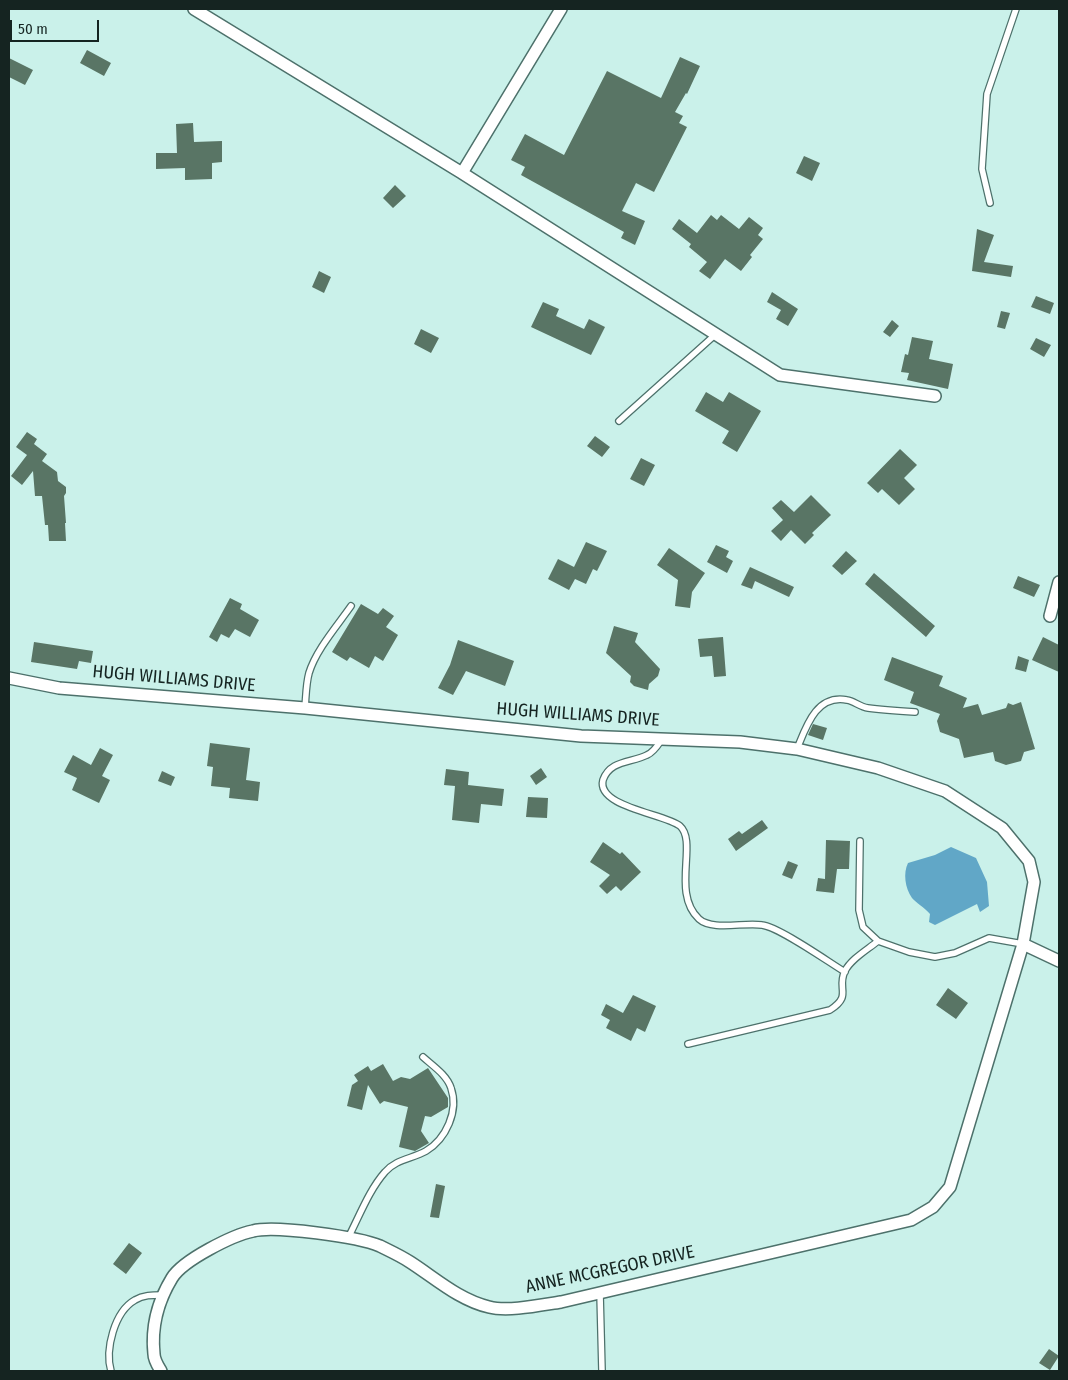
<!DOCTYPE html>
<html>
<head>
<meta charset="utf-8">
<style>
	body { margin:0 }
	#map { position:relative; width:1068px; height:1380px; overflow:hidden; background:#caf1ea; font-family:"Fira Sans Condensed",sans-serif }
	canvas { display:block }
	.frame { position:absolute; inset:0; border:10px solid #152421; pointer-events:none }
	.scale { position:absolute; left:10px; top:20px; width:89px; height:22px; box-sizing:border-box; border:2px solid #152421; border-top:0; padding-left:6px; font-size:15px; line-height:18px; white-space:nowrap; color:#152421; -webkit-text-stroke:4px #caf1ea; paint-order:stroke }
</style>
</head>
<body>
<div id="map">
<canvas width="1068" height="1380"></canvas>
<div class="frame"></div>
<div class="scale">50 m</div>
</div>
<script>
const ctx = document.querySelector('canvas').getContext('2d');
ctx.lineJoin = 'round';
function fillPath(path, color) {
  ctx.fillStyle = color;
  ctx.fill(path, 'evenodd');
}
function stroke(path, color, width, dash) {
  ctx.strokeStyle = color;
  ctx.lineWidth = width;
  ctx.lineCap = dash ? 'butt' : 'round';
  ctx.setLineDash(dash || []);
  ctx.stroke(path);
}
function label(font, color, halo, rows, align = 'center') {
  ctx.font = font + ' "Fira Sans Condensed",sans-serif';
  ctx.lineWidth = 5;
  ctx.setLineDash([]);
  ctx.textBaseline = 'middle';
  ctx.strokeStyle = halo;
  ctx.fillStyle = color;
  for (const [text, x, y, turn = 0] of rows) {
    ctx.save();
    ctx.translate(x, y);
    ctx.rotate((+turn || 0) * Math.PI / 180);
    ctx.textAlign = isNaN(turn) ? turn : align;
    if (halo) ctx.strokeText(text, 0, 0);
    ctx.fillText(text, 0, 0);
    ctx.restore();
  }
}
fillPath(new Path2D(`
	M951,847L976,858L987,882L989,906L980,912L977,904L935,925L929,922L930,914C925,908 915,902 912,898C905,888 903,873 908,863L935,855Z`), '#61a7c7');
fillPath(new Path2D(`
	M87,50L111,63L104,76L80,63Z
	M680,57L700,66L687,94L686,93L675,112L683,116L679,123L687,127L654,192L636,183L622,211L645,221L635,245L621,238L624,232L521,175L525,167L511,160L525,134L564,155L607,71L661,98Z
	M9,58L33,70L25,85L9,77Z
	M193,123L194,142L222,141V162L212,163V179L185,180V168L156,169V153H177L176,124Z
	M804,156L820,163L812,181L796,173Z
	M395,185L406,196L393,208L383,198Z
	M711,215L717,220L721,215L739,229L749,217L763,228L758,235L763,239L750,255L752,257L741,271L725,259L710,279L699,271L707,262L689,247L691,244L672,229L679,219L697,233Z
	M977,229L994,235L984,262L1013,266L1011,277L972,271Z
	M319,271L331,277L324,293L312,287Z
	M772,292L798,309L788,326L776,319L781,310L767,302Z
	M1036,296L1054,303L1050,314L1031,307Z
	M543,302L559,309L556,316L584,329L589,319L605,327L591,355L531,327Z
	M1001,311L1010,313L1005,329L997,327Z
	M892,320L899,326L890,337L883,332Z
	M421,329L439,338L431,353L414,344Z
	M912,337L933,341L929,359L953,364L948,389L907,380L909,373L901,372L905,354L908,355Z
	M1036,338L1051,345L1044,357L1030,349Z
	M706,392L723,402L729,392L761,411L737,452L722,443L729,431L695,411Z
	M27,432L37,439L34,444L47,454L42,461L57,472L58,481L66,487V493L64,496L66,523H65L66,541H49L48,525H45L42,496H35L33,471L22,485L11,476L27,455L16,447Z
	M595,436L610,447L602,457L587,446Z
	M900,449L917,465L904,478L915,489L899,505L882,489L878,493L867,483Z
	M641,458L655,465L644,486L630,479Z
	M811,495L831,515L812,533L814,535L805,544L791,530L781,541L771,531L783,520L772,508L781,500L794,512Z
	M586,542L607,551L597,571L593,569L586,584L575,579L569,590L548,579L558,559L574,567Z
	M716,545L729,551L726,557L733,561L727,573L707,562Z
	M669,548L705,573L692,592L690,608L675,606L678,580L657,565Z
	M846,551L857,561L842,575L832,566Z
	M750,567L794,587L789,597L755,581L752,589L741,585Z
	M874,573L935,626L926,637L865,584Z
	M1018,576L1040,585L1034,597L1013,588Z
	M230,598L242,604L240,609L259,620L250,637L235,629L229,638L221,634L217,642L209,637Z
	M361,604L378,614L383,608L394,616L386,627L398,635L383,661L375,656L369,668L350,657L347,661L332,652Z
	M614,626L638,633L635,642L660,669L658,676L649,684L648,690L634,686L630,682L631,676L606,653Z
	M723,637L726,676L714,677L712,656L700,657L698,639Z
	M1043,637L1059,645V672L1032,660Z
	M458,640L514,661L505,686L466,671L453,695L438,688L450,665Z
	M34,642L93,651L91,663L79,661L77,669L31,662Z
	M1018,656L1029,660L1026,672L1015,669Z
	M892,657L943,676L939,686L967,698L963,708L978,704L982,715L1006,708L1008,703L1013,705L1021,702L1035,749L1024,752L1021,761L1006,765L995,761L993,752L964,758L959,739L940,732L937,721L940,714L910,703L914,692L884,680Z
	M813,724L827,728L823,740L808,735Z
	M210,743L250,748L246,780L260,782L258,801L229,798L230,788L211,786L213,767L207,766Z
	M100,748L113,755L102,776L110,780L99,803L72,790L77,778L64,772L73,755L91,765Z
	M541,768L547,777L536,785L530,776Z
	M446,769L469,772L468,785L504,789L502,806L481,804L479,823L452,820L455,786L444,785Z
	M162,771L175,777L171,786L158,781Z
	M528,797L548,798L547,818L526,817Z
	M762,820L768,828L736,851L728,839L739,831L742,834Z
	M826,840L850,841L849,869H837L834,893L816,891L818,878L825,879Z
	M603,842L620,854L622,852L641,872L621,891L616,886L607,894L599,886L610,875L590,862Z
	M788,861L798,865L792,879L782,875Z
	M948,988L968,1003L956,1019L936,1005Z
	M633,995L656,1006L645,1032L637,1028L631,1041L606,1028L610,1020L601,1015L606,1004L623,1013Z
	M383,1064L393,1081L401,1077L410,1079L428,1068L448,1098V1107L431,1117L425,1116L421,1131L429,1143L415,1151L399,1147L408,1107L384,1101L380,1104L368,1085L362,1110L347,1106L352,1085L358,1081L354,1075L368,1066L371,1071Z
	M436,1184L445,1186L439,1218L430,1217Z
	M129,1243L142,1253L126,1274L113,1264Z
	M1049,1349L1059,1356L1050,1370L1039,1363Z`), '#597565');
const service = new Path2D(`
	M990,203L982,169L987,94L1016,9
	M619,421L716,334
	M305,708C306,696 306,684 309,673C316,650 337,626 351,606
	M662,739C658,745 654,752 647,755C631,763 610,760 603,780C596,807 666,814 680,826C698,842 671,893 699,919C712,931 745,922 762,925C779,927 827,961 845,972
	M797,749C806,727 816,694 847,700C854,701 860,707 868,708C883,710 899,711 915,712
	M860,841L859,910L863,927L878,941L909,952L935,957L955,953L989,938L1023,944
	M688,1044L830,1010C853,995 836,989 845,971C851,959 867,950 878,941
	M348,1238C359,1217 369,1190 385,1172C396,1159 412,1159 426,1151C446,1139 459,1111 451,1088C447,1075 433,1066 423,1057
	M600,1293L602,1371
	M111,1371C105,1350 114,1312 135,1300C143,1295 152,1295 162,1295`);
const minor = new Path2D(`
	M194,9L462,173L561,9
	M462,173L780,375L935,396
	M1050,616L1059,582
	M9,678L59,688L305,708L581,736L740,742L797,749L878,768L945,791L1002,828L1029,861L1034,882L1023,944L950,1187L933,1207L911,1220L561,1302C541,1305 508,1312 489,1307C459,1300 435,1278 410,1262C401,1256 390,1251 380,1246C359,1237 274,1225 253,1231C233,1235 183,1260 172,1278C158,1301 151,1326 154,1354C154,1360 158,1366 161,1371
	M1023,944L1059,961`);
stroke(service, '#4d716b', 8);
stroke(minor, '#4d716b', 14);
stroke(service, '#fff', 5.5);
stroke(minor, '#fff', 11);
label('18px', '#152421', '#caf1ea', [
	["HUGH WILLIAMS DRIVE",174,679,5],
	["HUGH WILLIAMS DRIVE",578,715,4],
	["ANNE MCGREGOR DRIVE",610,1270,-12]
]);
</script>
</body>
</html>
